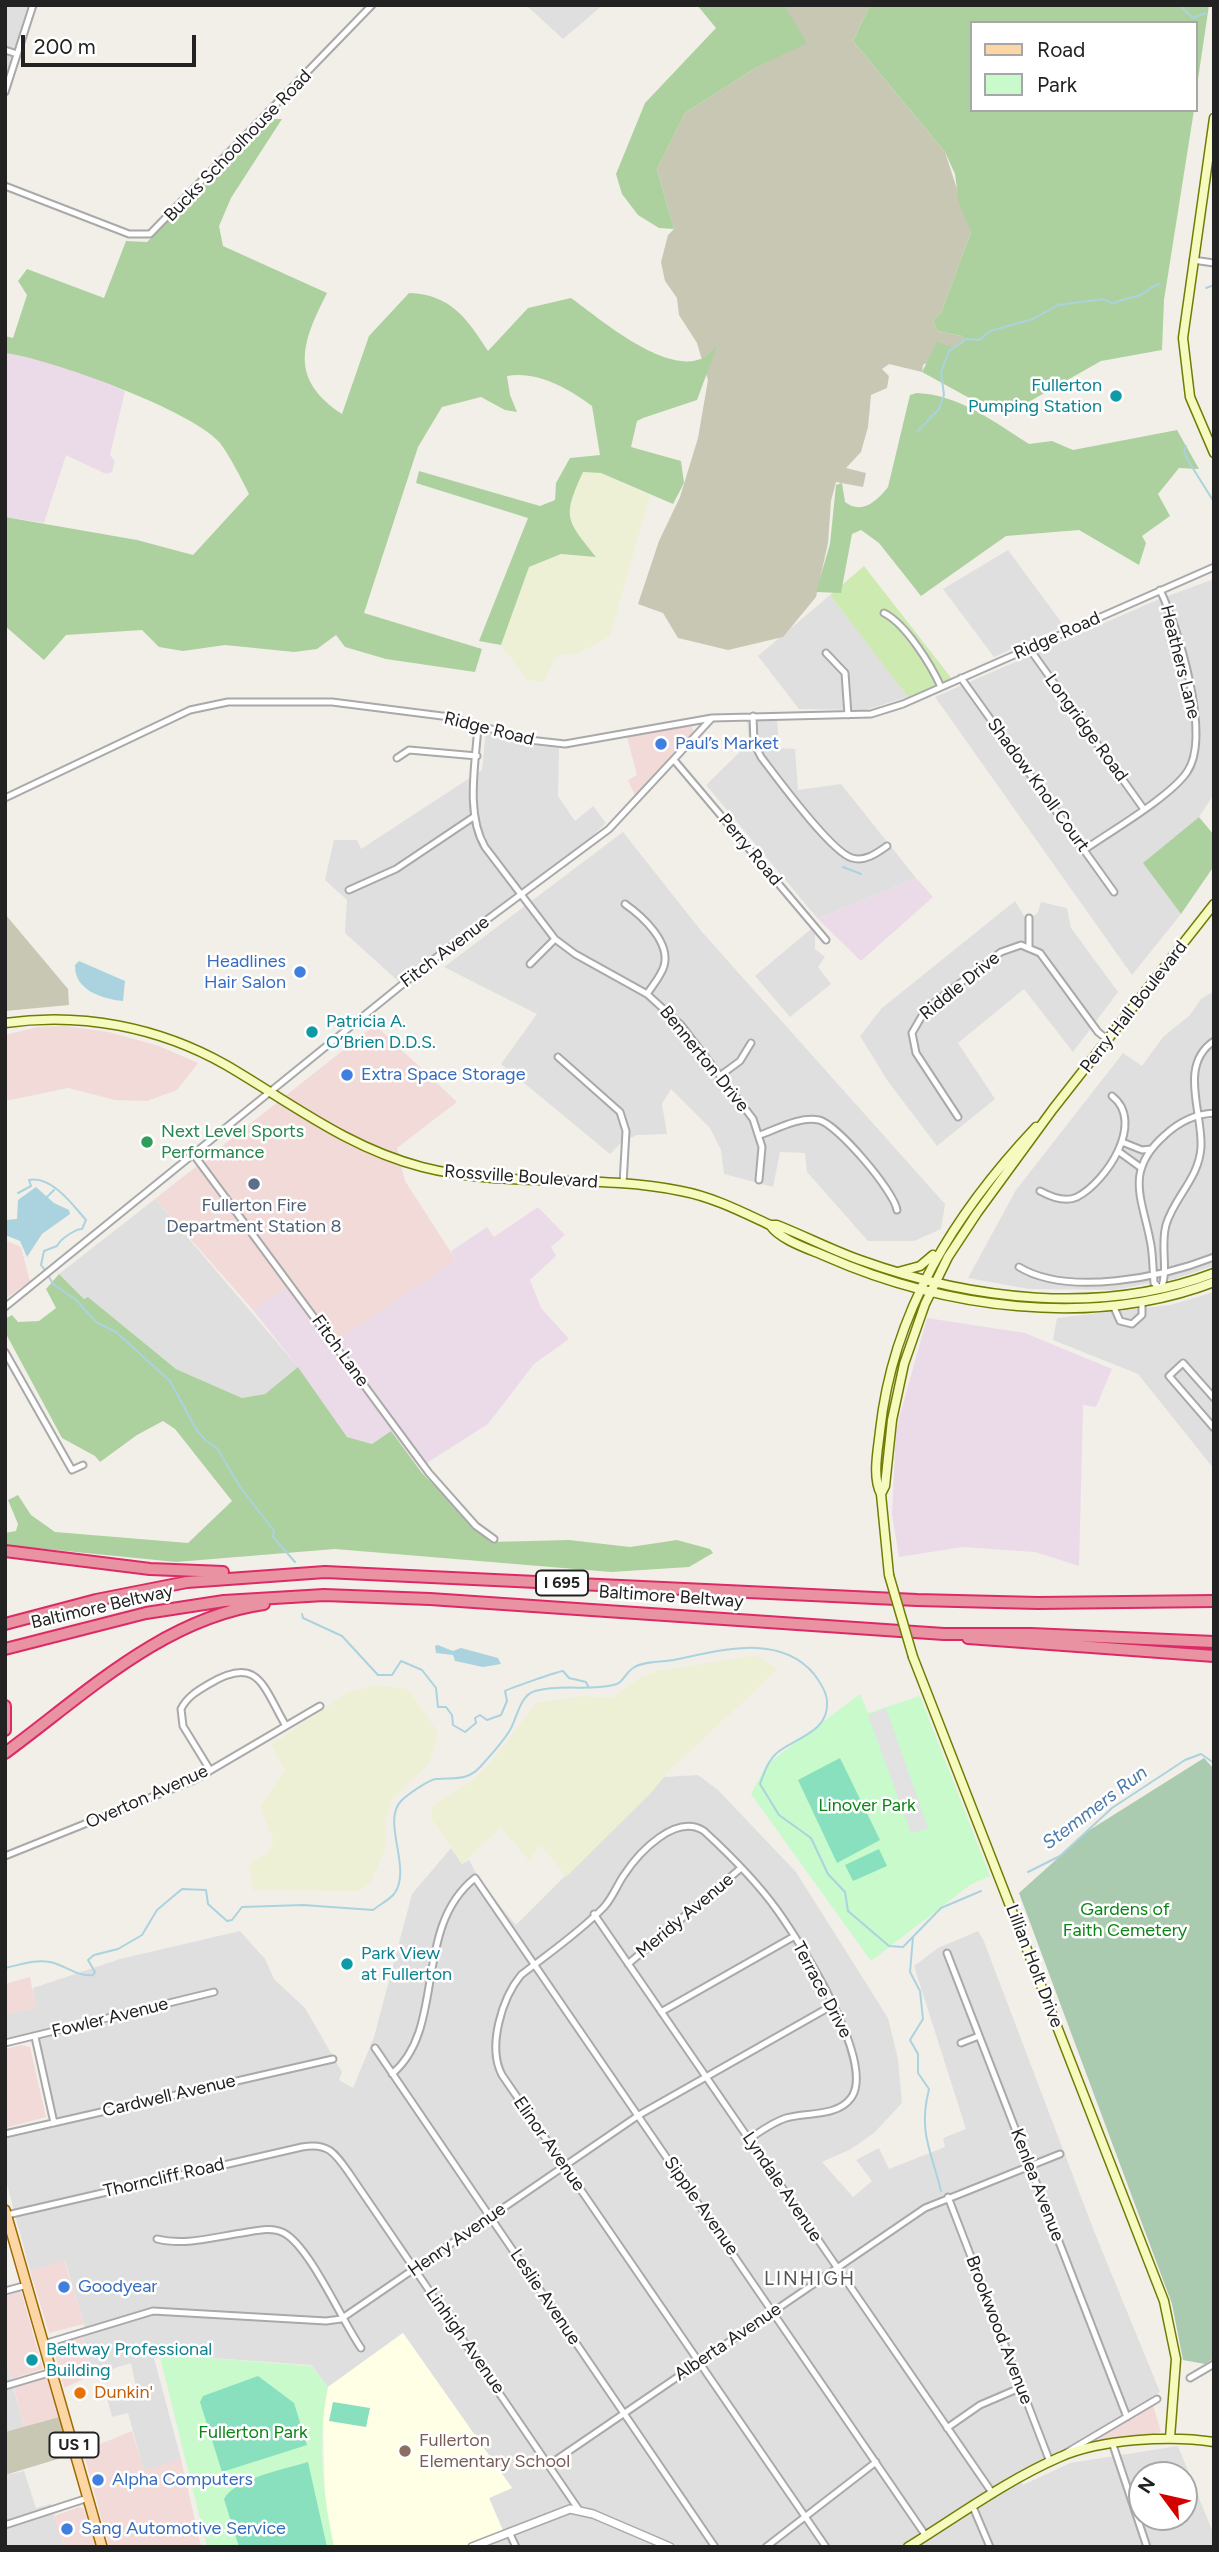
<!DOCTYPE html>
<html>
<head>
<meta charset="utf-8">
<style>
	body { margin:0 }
	#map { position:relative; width:1219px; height:2552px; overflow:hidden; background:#f2efe9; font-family:Figtree,sans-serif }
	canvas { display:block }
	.frame { position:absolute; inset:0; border:7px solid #222; pointer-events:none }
	.legend { position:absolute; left:970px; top:21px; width:228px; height:91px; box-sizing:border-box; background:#fff; border:2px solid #a7a7a7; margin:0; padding:9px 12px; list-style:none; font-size:21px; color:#222 }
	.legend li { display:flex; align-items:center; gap:14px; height:35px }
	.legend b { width:35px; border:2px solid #a7a7a7 }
	.north { position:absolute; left:1128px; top:2461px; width:70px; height:70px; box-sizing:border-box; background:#fff; border:2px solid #a7a7a7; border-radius:50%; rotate:303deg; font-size:19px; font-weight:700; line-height:28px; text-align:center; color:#222 }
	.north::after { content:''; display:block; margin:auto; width:24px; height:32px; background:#d40000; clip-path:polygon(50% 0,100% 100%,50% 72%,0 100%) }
	.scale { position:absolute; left:21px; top:35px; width:175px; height:32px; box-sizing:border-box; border:4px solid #222; border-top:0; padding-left:9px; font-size:21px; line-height:24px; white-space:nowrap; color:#222; -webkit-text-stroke:5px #fff; paint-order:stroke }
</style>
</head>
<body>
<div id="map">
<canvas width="1219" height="2552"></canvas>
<div class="frame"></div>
<ul class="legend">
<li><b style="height:9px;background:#fcd6a4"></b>Road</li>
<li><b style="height:19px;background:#c8facc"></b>Park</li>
</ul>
<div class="north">N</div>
<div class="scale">200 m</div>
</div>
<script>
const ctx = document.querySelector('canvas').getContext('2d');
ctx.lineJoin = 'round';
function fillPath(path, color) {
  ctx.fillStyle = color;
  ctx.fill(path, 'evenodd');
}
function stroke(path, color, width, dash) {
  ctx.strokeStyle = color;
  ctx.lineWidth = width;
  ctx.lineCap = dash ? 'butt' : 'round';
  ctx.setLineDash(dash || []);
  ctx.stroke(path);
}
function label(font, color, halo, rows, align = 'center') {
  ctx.font = font + ' Figtree,sans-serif';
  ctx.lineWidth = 5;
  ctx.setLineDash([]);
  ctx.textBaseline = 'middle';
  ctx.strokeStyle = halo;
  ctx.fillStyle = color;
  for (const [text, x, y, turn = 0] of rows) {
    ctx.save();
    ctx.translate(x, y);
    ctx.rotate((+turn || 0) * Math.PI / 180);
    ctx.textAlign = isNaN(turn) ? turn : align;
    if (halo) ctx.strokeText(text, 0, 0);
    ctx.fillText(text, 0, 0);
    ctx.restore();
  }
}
fillPath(new Path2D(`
	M5,5H28L5,80Z
	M526,5H603L563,39Z
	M1008,550L1064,626L994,657L943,589Z
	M1214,579V794L1199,817L1144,863L1181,914L1132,975L935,697L1157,600Z
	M830,595L873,650L908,697L865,710L799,709L758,656Z
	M777,720L779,748L795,749L798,790L841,784L916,878L818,919L706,785L749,743L747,721Z
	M486,731L531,745L559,748L558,796L575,821L593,806L606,823L586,842L399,982L345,933L347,900L325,880L334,840H357L361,849L482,770Z
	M623,832L702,932L945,1204L941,1229L914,1241H868L807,1172L805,1153L780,1152L773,1187L724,1174L721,1150L710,1128L671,1089L662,1104L667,1134L637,1135L623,1141L610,1154L501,1064L537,1014L444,967Z
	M1015,901L1026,919L1037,914L1041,902L1067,908L1071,928L1118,992L1073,1052L1024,989L958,1043L995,1099L937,1146L887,1080L860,1036L882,1008Z
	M811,929L815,934V949L825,957L818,967L831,984L790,1017L755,976Z
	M1214,991V1266L1174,1279L1113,1290L1029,1289L968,1278L1016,1190L1123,1053L1142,1066L1163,1037L1190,1015L1201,999Z
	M155,1199L298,1367L265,1394L242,1398L176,1369L88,1297L84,1299L59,1274Z
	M1214,1292V1469L1138,1374L1053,1340L1057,1318L1170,1305Z
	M698,1775L718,1790L796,1872L888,2018L898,2059L902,2103L874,2133L851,2149L822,2162L853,2197L872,2181L856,2160L879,2148L889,2169L945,2147L943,2138L966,2129L914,1966L938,1948L978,1931L983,1939L1094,2231L1160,2392L1018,2476L1023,2485L1070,2463L1178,2446L1214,2535V2547H485L506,2537L489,2498L512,2488L403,2333L328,2387L311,2365L169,2355L154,2358L181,2459L144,2471L128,2413L112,2417L107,2398L136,2388L131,2363L93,2375L83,2337L84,2324L65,2261L30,2271L5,2177V2139L56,2127L45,2084L39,2033L5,2038V2015L35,2007L33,1988L120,1959L240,1931L265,1959L274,1979L305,2008L342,2072L339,2080L353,2088L374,2037L412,1894L451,1848L462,1864L469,1860L482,1884L516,1925L664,1777ZM1142,2475H1184V2517H1142Z
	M5,2357L24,2427L5,2432Z
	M24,2471L36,2508L51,2504L64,2547H5V2475Z`), '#e0dfdf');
fillPath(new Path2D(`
	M691,725L695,734L636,798L628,780L637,775L627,737Z
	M375,1025L457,1102L397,1148L405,1181L456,1260L329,1346L286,1289L253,1310L155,1199Z
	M65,1026L109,1032L159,1046L198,1063L177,1090L147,1101L115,1100L68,1088L5,1101V1035L37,1027Z
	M5,1240L21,1247L30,1281L5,1299Z
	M30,1977L36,2008L5,2015V1984Z
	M21,2045L30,2047L46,2117L5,2128V2049Z
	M64,2260L84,2324L49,2333L30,2271Z
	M21,2291L43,2369L11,2379L5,2357V2296Z
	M83,2337L93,2375L64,2388L53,2346Z
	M47,2377L59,2417L24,2427L14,2388Z
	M1153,2405L1161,2432L1100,2443V2438Z
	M132,2431L144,2470L181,2459L201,2547H109L83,2451Z
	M79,2507L84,2509L96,2547H64L54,2516Z`), '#f2dad9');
fillPath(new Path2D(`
	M5,341L125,391L110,455L115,461L112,472L106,474L66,455L44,523L5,517Z
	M916,878L933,897L861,961L818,919Z
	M538,1207L565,1235L551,1247L556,1256L530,1280L541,1308L569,1339L534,1364L488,1424L419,1468L391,1431L372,1444L347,1437L298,1367L253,1310L286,1288L329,1346L456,1260L451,1251L487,1227L494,1237Z
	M927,1318L1025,1333L1112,1369L1096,1407L1083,1405L1079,1566L1035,1552L963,1547L899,1557L892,1515L896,1429Z`), '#ebdbe8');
fillPath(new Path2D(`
	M403,2333L512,2488L489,2498L503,2531L462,2547H334L325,2504L323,2414L328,2387Z`), '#ffffe5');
fillPath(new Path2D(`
	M704,5H870L853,41L945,152L971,232L941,313L933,320L937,331L962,336L964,342L923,365L922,372L889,364L882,369L889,376L887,388L871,395L868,427L861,452L846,468L866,473L863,487L836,482L831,501L828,543L816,597L783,637L728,650L678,638L663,613L638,604L659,541L680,497L698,438L708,380L697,343L679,315L677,298L665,281L661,262L668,235L674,229L657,169L685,113L757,67Z
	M5,914L68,989L69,1005L5,1011Z
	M59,2417L71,2455L5,2475V2432Z`), '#c7c7b4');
fillPath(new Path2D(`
	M583,472L601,473L650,495L610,636L579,653L559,655L553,662L544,682L527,680L501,645L529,567L561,554L596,557L571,526L568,505Z
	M757,1655L778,1669L668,1772L650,1794L566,1877L541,1845L529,1861L501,1827L462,1864L431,1818L432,1806L474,1779L490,1763L536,1703L582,1696L612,1698L642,1676L658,1671Z
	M375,1685L408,1689L438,1732L429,1763L392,1799L386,1816L385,1849L371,1882L359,1891L253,1890L249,1863L267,1853L274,1841L260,1807L285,1770L271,1745L347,1693Z`), '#eef0d5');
fillPath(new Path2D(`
	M864,566L952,679L908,697L830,595Z`), '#cdebb0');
fillPath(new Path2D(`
	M697,5H784L807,43L757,67L685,113L657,169L674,229L659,228L638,215L622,194L616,174L645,103L716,28Z
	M870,5H1209L1196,93V23H972V110H1194L1164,300L1162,350L1101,361L1025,404L993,411L922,372L937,342L954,348L964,342L962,336L937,331L933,320L941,313L971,232L959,203L955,174L945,152L853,41Z
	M270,119H282L231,198L219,226L223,246L327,293C301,344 289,379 342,414L369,336L409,293C451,294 468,320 488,351L528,308L571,298C599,318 668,378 705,357C709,355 713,349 717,346L697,400L643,418L637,421L631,447L681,461L684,483L673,504L601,473L583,472C562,518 566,519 596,557L561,554L529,567L501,645L479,641L528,518L416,483L419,471L540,506L555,500L556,483L570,458L600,455L592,406C568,388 537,371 507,376L510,395L517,412L505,410L481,397L442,407L418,447L364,613L482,649L475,672L386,659L345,647L336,635L317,649L294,652L225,645L183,651L159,647L142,630L66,635L44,660L5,626V517L137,540L193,555L249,494C241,478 231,458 220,443C194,411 48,358 5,353V336L13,338L27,295L18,281L27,269L104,298L126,241L147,242Z
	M917,393C960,395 994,422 1029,444L1052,441L1073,450L1177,430L1199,469L1179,468L1158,494L1170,516L1142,536L1146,543L1139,565L1079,530L1006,536L921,596L879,543L861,530L852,534L841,593L816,592L830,544L836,485L842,483L845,502C862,515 877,501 888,487L910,395Z
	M1199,817L1214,835V866L1181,914L1143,863Z
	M59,1274L84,1299L88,1297L176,1369L242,1398L265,1394L298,1367L347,1437L372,1444L391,1431L422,1473L490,1542L569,1540L630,1547L677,1540L710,1549L713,1553L689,1567L611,1572L335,1549L176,1562L5,1545V1533L16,1531L18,1524L8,1500L18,1495L31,1515L55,1532L188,1543L232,1501L175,1429L163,1421L137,1435L100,1462L95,1456L62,1438L5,1332V1319L12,1315L18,1322L39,1321L56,1308L46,1289Z`), '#add19e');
fillPath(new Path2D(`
	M1204,1758L1214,1769V2358L1205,2364L1183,2360L1172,2304L1019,1893L1088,1831Z`), '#aacbaf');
fillPath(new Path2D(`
	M860,1694L868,1713L920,1696L990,1876L970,1885L871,1961L751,1794L767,1764Z
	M169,2355L311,2366L328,2387C317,2439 323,2495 334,2547H207L160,2357Z`), '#c8facc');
fillPath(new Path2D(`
	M840,1758L880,1840L837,1863L798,1780Z
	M879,1849L887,1866L853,1881L845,1865Z
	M258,2376L294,2403L307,2445L222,2472L200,2402L203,2396Z
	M333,2402L370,2408L366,2427L329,2421Z
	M308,2462L327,2547H239L224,2499C235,2478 286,2469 308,2462Z`), '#88e0be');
fillPath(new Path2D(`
	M886,1708L928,1828L911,1833L868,1715Z`), '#e2e2e2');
fillPath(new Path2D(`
	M79,961L125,981L123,1001C102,999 74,990 75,965Z
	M36,1187L54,1203L69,1210L70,1214L42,1234L27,1257L20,1241L5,1235V1220L17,1219L18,1200Z
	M438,1645L453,1651L461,1648L498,1658L501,1664L483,1667L455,1661L453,1655L436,1653L435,1646Z`), '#aad3df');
stroke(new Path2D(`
	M1179,5L1193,18L1206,13
	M1206,288L1214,285
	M917,432L939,409L944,395L941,372L949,351L966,339L979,340L990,331L1033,319L1058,305L1104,299L1113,304C1122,298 1130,299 1140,295C1148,292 1150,286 1160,284
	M1186,446L1184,451L1187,459L1214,502
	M843,867L861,874
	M18,1193L31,1186L29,1180C52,1176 72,1204 86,1220L82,1229C76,1229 61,1238 57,1246L44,1251L41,1265L45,1270
	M46,1198L54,1190
	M48,1275L53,1284L75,1299L96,1322L116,1332L170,1381L196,1429L206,1441L217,1448L240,1487L274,1531L273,1537L295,1562
	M302,1614L303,1618L342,1636L378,1675H392L401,1661L422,1670L436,1688L438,1707H446L452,1715L453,1725L465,1732L476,1723L475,1718L480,1715L487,1720L501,1715L507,1701L505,1691C508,1689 556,1672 563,1671L569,1678L586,1682L589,1688
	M1028,1872L1060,1856L1112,1808L1185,1760L1201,1754L1214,1763
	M913,1937L910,1972L920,1991L923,2019L910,2040L918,2054V2073L929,2089C918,2132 931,2150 941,2191
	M5,1968C20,1965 35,1959 50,1962C65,1965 77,1977 93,1975L95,1972L88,1960L94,1955L118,1949L142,1935L157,1910L182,1889L206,1890L208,1904L227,1921L232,1920L242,1907L303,1905L373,1910C379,1905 389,1900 394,1894C413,1869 381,1822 401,1801C407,1795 428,1780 436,1779C454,1777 466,1782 480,1767C490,1756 503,1742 510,1730C517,1718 520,1695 535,1691C561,1684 588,1691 613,1685C624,1683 624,1674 633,1668C643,1661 662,1662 674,1660C719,1651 779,1632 814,1674C820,1682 827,1692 827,1702C829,1732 795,1738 778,1752C768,1760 764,1773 760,1784L779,1815L811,1838L828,1874L845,1892L848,1911L889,1946L903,1947L941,1908L981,1891`), '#aad3df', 2);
const minor = new Path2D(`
	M5,50L17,54
	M5,92L33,5
	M5,186L129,234H150L372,5
	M1193,260L1214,263
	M884,613C906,624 931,665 941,687
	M1029,648L1143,808
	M826,653L845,673L848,715
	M961,678L1114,892
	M753,716L754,743L761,757C777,778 831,852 852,858C865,862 877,853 887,846
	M478,725C476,762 465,813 485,847L555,939L575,954L647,994L681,1025L753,1119L762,1147L759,1180
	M397,758L409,750L477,756
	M674,760L826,940
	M5,798L190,710L228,702H332L450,717L529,740L565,744L712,718L871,714L903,704L1214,567
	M1084,850C1111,831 1170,797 1187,772C1212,736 1178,627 1160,590
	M349,890L396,869L475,816
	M625,904C642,916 671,942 664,966C661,976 653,985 647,994
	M1029,946V918
	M530,964L555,939
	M1214,1041C1178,1065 1203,1113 1201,1147C1199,1179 1174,1197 1166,1225C1160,1246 1169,1270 1161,1289L1154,1283C1153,1271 1153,1257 1151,1245C1143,1199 1123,1172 1165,1135C1179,1122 1195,1114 1214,1113
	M558,1057L620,1112L626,1131L623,1184
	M721,1075L740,1061L751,1043
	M958,1117L916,1053L912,1033L926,1009L1001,952L1021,945L1040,953L1098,1032L1108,1040
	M760,1135C777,1129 800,1116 819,1120C837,1124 894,1191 897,1210
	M1122,1142L1142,1150L1151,1149
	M1118,1151L1140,1167
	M194,1155L429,1473L476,1526L494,1539
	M1040,1191C1051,1197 1065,1203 1077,1197C1106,1182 1146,1122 1112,1096
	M1019,1267C1069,1297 1163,1277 1214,1257
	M1113,1305L1120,1321L1132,1324L1142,1315V1301
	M5,1307L430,962L609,829L712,718
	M5,1352L72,1470L83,1465
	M1214,1398L1183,1363L1169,1376L1214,1428
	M210,1770L183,1726L181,1709C187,1697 197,1691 209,1684C259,1654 263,1687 286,1726
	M5,1856L194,1780L320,1706
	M594,1914L993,2494
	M947,1953L1127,2417
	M628,1964L741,1868
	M661,2012L793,1937
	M35,2037L54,2123
	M5,2043L214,1992
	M961,2043L979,2036
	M375,2048L715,2547
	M392,2074C447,2028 412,1928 475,1878L926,2536
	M5,2134L333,2059
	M749,2139C761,2131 773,2122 786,2118C807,2112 837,2117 851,2098C877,2063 800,1942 777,1910C757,1882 730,1855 704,1831C676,1813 639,1852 624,1875C617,1885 613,1897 604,1907C580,1932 548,1954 521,1975C502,1998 487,2047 502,2075L826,2547
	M948,2197L1050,2462
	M7,2215L302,2147C328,2142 335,2153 349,2173L579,2510
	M157,2239C184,2246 214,2237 242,2233C255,2231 271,2226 284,2233C310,2247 342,2321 361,2348
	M5,2291L27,2285
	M44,2344L153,2311L326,2321L341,2319L639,2115L833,2005
	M1190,2378L1214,2364
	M5,2386L52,2372
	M947,2428L980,2405L1022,2387
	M1113,2445L1147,2547
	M1064,2454L1157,2399
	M550,2464L925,2208L1060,2154
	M973,2507L990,2547
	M5,2525L88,2498
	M509,2532L516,2547
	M766,2547L876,2462`);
const tertiary = new Path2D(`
	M472,2547L570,2509L593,2514L670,2547`);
const secondary = new Path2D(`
	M1214,118L1183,338L1190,397L1214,453
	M5,1023C81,1012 159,1027 226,1065C291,1103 348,1148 422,1167C507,1189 596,1173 681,1191C713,1197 742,1212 770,1225H777C805,1236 832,1250 860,1260C971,1300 1101,1316 1214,1273
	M770,1225C780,1240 809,1249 825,1256C943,1308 1091,1329 1214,1282
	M898,1272L920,1266L933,1255
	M881,1494L885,1486L892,1420L904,1364L925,1304L948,1257L977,1213L1053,1109L1214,904
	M889,1575L881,1494C872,1477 878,1450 880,1431C893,1311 955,1213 1036,1127
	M913,1657L1164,2301L1176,2359L1170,2438
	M908,2547C958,2516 1007,2480 1060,2457C1102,2439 1170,2435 1214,2442`);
const primary = new Path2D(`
	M5,2210L102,2547`);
const motorway = new Path2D(`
	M5,1551L150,1569L223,1572
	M5,1624L96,1600L187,1582L325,1572L917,1600L1038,1603L1214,1601
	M968,1638L1214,1656
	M5,1649L146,1613L224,1601L324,1595L430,1599L944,1634H1031L1214,1642
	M5,1706V1730
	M5,1753C84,1695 163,1618 264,1604`);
stroke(minor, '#a9a9a9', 9);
stroke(tertiary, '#a9a9a9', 10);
stroke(secondary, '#707d05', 11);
stroke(primary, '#a06b00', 12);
stroke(motorway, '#dc2a67', 14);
stroke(minor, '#fff', 5);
stroke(tertiary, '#fff', 7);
stroke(secondary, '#f7fabf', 8);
stroke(primary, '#fcd6a4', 9);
stroke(motorway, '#e892a2', 10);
const secondaryBridge = new Path2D(`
	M889,1575L913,1657`);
stroke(secondaryBridge, '#707d05', 11, []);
stroke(secondaryBridge, '#f7fabf', 8);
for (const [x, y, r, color] of [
	[1116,396,7,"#0f9aa8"],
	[661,744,7,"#3f7fe0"],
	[300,972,7,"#3f7fe0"],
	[312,1032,7,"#0f9aa8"],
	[347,1075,7,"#3f7fe0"],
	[147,1142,7,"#2e9e5b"],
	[254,1184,7,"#5c6f8a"],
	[347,1964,7,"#0f9aa8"],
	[64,2287,7,"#3f7fe0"],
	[32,2360,7,"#0f9aa8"],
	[80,2393,7,"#e8710a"],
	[405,2451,7,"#8d6e63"],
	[98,2480,7,"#3f7fe0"],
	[67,2529,7,"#3f7fe0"]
]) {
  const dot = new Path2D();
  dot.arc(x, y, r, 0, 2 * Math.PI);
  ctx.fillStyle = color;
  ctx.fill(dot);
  stroke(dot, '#fff', 2.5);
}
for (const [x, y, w] of [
	[562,1583,52],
	[74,2445,49]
]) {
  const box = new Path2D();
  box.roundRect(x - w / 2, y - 12.5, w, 25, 5);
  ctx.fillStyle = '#fff';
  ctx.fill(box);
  stroke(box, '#222', 2);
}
label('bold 16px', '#222', null, [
	["I 695",562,1583],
	["US 1",74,2445]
]);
label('18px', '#222', '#fff', [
	["Bucks Schoolhouse Road",238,146,-46],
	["Ridge Road",1057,636,-24],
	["Heathers Lane",1180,662,76],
	["Longridge Road",1086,728,54],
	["Ridge Road",489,729,14],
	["Shadow Knoll Court",1038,785,54],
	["Perry Road",750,850,50],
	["Fitch Avenue",445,952,-37],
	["Riddle Drive",960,986,-39],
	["Perry Hall Boulevard",1134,1007,-52],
	["Bennerton Drive",704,1059,51],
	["Rossville Boulevard",521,1177,4],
	["Fitch Lane",340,1351,54],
	["Baltimore Beltway",671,1597,4],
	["Baltimore Beltway",102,1607,-13],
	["Overton Avenue",147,1797,-24],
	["Meridy Avenue",685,1916,-40],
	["Lillian Holt Drive",1034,1966,69],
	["Terrace Drive",822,1990,62],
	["Fowler Avenue",110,2018,-14],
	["Cardwell Avenue",169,2096,-13],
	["Elinor Avenue",549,2144,55],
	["Thorncliff Road",164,2178,-13],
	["Kenlea Avenue",1037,2185,69],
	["Lyndale Avenue",782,2187,56],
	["Sipple Avenue",701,2206,55],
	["Henry Avenue",457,2240,-35],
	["Leslie Avenue",545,2297,56],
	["Brookwood Avenue",999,2330,69],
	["Linhigh Avenue",465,2341,55],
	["Alberta Avenue",728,2342,-34]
]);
label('18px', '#0d838f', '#fff', [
	["Fullerton",1102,386,"right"],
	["Pumping Station",1102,407,"right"],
	["Patricia A.",326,1022],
	["O’Brien D.D.S.",326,1043],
	["Park View",361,1954],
	["at Fullerton",361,1975],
	["Beltway Professional",46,2350],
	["Building",46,2371]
], 'left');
label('18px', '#366cbe', '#fff', [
	["Paul’s Market",675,744],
	["Headlines",286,962,"right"],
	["Hair Salon",286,983,"right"],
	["Extra Space Storage",361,1075],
	["Goodyear",78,2287],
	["Alpha Computers",112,2480],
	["Sang Automotive Service",81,2529]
], 'left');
label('18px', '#27864d', '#fff', [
	["Next Level Sports",161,1132],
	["Performance",161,1153]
], 'left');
label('18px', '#4e5e75', '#fff', [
	["Fullerton Fire",254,1206],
	["Department Station 8",254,1227]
]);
label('18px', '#0c8416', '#fff', [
	["Linover Park",867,1806],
	["Gardens of",1125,1910],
	["Faith Cemetery",1125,1931],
	["Fullerton Park",253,2433]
]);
label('18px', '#c56008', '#fff', [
	["Dunkin'",94,2393]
], 'left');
label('18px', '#785e54', '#fff', [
	["Fullerton",419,2441],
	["Elementary School",419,2462]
], 'left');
label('italic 19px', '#4a7aab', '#fff', [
	["Stemmers Run",1095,1808,-37]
]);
ctx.letterSpacing = '2px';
label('19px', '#555', '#fff', [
	["LINHIGH",810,2279]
]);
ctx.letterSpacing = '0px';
</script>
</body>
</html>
